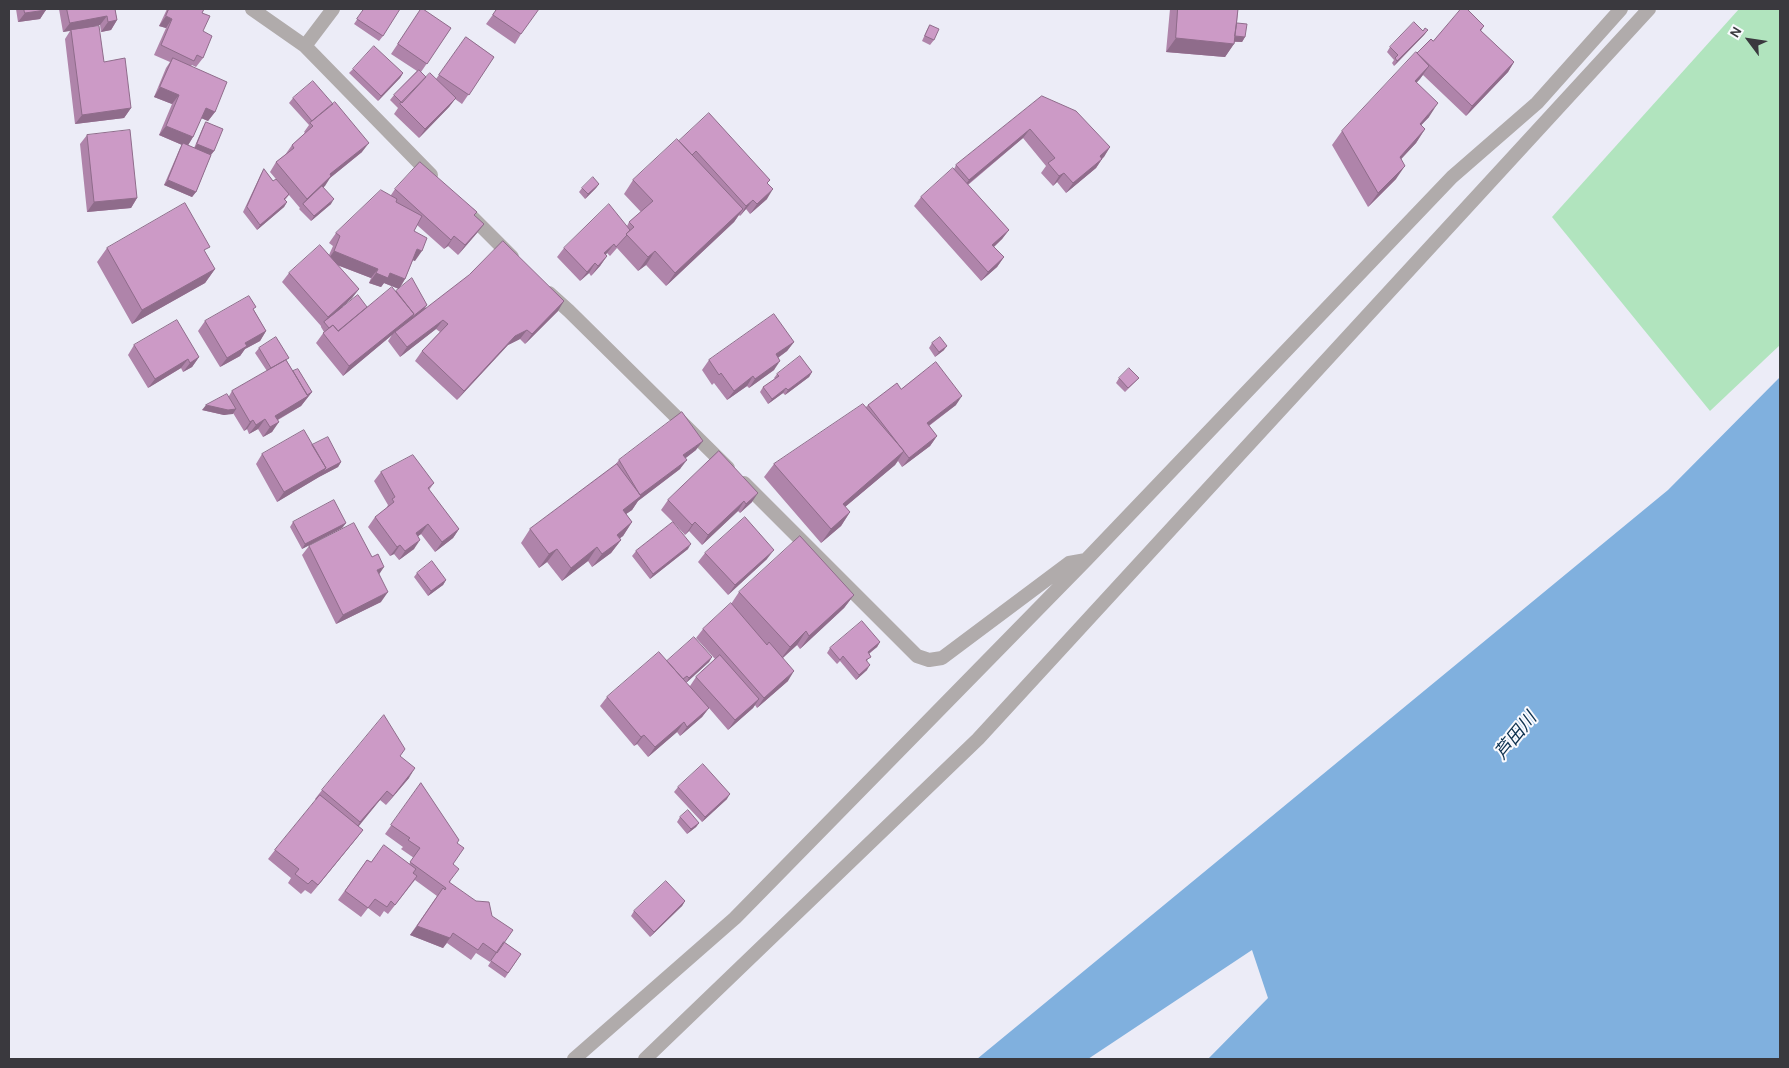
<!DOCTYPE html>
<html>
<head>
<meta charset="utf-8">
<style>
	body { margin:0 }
	#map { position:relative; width:1789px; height:1068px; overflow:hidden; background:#ececf7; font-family:Karla,sans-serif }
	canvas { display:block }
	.frame { position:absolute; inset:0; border:10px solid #3a393e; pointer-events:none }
	.north { position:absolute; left:1724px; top:15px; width:50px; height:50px; -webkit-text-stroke:4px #fafafe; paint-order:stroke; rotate:301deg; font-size:14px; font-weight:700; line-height:20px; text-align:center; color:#3a393e }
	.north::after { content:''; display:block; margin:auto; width:18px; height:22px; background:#3a393e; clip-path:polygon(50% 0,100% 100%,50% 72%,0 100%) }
</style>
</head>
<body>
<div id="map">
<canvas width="1789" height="1068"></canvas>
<div class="frame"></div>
<div class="north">N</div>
</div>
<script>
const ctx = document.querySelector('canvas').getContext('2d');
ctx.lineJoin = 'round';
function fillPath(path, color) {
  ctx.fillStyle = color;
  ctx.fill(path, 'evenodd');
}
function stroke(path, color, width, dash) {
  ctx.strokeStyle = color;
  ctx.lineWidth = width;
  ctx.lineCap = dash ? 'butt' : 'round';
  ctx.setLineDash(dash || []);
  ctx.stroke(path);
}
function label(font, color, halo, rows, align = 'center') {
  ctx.font = font + ' Karla,"Noto Sans JP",sans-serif';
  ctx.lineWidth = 4;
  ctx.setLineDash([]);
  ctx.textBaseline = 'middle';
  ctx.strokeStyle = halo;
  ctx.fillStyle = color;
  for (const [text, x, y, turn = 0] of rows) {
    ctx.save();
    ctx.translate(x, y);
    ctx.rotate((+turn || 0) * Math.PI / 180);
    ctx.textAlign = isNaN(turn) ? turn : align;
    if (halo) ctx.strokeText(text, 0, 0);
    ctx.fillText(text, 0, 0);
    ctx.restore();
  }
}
fillPath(new Path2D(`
	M1739,9H1780V345L1710,411L1552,217Z`), '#b1e4be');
fillPath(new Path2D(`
	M1780,377V1059H1208L1268,998L1252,950L1088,1059H977L1668,490Z`), '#80b0de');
stroke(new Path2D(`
	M252,9L305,46L431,175
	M305,46L333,9
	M469,214L512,257
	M549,293L569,311L728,468
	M744,483L917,656L929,660L942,658L1069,563L1086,560
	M574,1059L735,918L1086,560L1452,177L1537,103L1621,9`), '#b0abab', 14);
stroke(new Path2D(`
	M645,1059L978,739L1649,9`), '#b0abab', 14);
fillPath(new Path2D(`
	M16,9H46L40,19L18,22Z
	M59,9H115L117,20L111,30L101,32L100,25L88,28L104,62L131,108L124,118L75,124L65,39L70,31L63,32Z
	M167,9H204L202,13L203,31V58L196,67L192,65L191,66L215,112L208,121L201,118L193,137L188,145L194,148L203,127L206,122L214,151L211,155L196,192L192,197L164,185L180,148L182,145L159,135L172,104L154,97L166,68L170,62L154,55L166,28L159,26Z
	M364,9L383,36L379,41L354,24Z
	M421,9L451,28L421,72L426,77L436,79L466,37L494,57L462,104L455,99L449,107L419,138L394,114L398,108L390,100L394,95L417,71L391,54Z
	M497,9L521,34L515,44L486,24Z
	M1170,9H1239L1238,10L1237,23L1245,37L1242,42H1235L1225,57L1166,52Z
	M930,25L934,40L930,45L922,41L927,30Z
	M1484,26L1481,31L1514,62L1508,72L1466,116L1423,75L1416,83L1429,117L1421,125L1425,129L1416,143L1401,159L1396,179L1368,207L1332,145L1342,131L1433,41Z
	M1428,30L1424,35L1394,66L1392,63L1394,60L1387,52L1390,47L1423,31Z
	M353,69L403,73L400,78L378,101L349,73Z
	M1042,96L1110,147L1096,168L1066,193L1057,182L1053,186L1041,173L1046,166L1023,138L968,185L1009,230L1002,239L994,247L1004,257L997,267L981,281L914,206L921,197L954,169L956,165Z
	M293,98L362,152L330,178L323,187L331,204L311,221L299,209L300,208L289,195L285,200L287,202L284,207L257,230L243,212L261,174L264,169L273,181L281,185L270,172L276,162L285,155L292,145L305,133L304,132L309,125L289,103Z
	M87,135L137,198L131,208L87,212L80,144Z
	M679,141L768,183L767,199L750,214L746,209L740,216L739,215L734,222L666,286L646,265L638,271L617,248L610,256L607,253L606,255L607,256L600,266L591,276L589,273L580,281L557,257L564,248L627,226L629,222L641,212L624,194L633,180Z
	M599,184L596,188L585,199L579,192L582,188Z
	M395,189L477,212L474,215L484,224L477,233L458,255L448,246L444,249L417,225L414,231L415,261L413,260L405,279L399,289L384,283L381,287L369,283L371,278L337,265L359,289L352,298L342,307H367L396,291L427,305L424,309L558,311L525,344L520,339L508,345L457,400L415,361L422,351L440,332L436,329L400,357L388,341L392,335L343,376L316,343L324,332L321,327V326L282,282L289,273L329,255L333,246L329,243L336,233L391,195Z
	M107,248L215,269L205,283L132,324L97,262Z
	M254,310L266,331L260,341L245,349L240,356L220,367L198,331L205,321Z
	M794,342L787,351L778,358L774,370L749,388L747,386L727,400L714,383L712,385L702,370L709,360Z
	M932,343L944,350L935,357L929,348Z
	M134,345L199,357L192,367L183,372L181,368L148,388L128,355Z
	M259,348L287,361L293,371L312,392L301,406L278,420L272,432L263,437L258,429L249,434L247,429L244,431L233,413L224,415L202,410L229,396L232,391L267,371L255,353Z
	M812,372L809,377L785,395L783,393L768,404L760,392L763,387L775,379L774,378L777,374Z
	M1119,378H1139L1125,392L1116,383Z
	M901,389L956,405L929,426L937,436L930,446L902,467L898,461L895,465L845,507L850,512L841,526L821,543L764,477L774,464L866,407L868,405Z
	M312,445L341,462L338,467L319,477L277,502L256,464L262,454Z
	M696,450L685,458L680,469L638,501L632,510L626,514L632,522L623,536L620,538L621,540L611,553L592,567L588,561L562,581L547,562L539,568L521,543L530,529L615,465L619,460Z
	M719,451L752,502L740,513L738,511L702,545L689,531L685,535L674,523L688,549L650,579L632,556L636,551L673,522L661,510L668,500Z
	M381,472L434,483L429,490L459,529L453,538L435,552L421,534L418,536L414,549L399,560L394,554L390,556L368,527L375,517L386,509L388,505L374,481Z
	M293,522L346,523L342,528L302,549L290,527Z
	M309,546L379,574L381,602L336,624L302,555Z
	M705,553L767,559L728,595L698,562Z
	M417,573L446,580L443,585L428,596L414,577Z
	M739,592L854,595L844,608L800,649L797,645L783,658L788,681L757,708L755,705L753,708L728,730L709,708L702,717L680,736L677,732L648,757L637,744L634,746L600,706L607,697L667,661L712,657L709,662L686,683L690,686L696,677L715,659L696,638L703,629L731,604Z
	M880,642L877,647L869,654L867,662V670L856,680L840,661L837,664L827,653L830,648Z
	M400,756L409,778L386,805L380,800L358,826L363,830L356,839L311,894L305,890L301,894L288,883L291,878L268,859L275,850L316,800L315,799L322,790Z
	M421,783L457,843L450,883L492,916L504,942L521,954L505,978L488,966L496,953L490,962L476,953L471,960L447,943L443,948L410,935L437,896L415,880L388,914L384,911L380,917L368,908L361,917L338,900L367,860L371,862L409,864L414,858L401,849L403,847L385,834Z
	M678,787L727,799L702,822L674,792Z
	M680,817L699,823L696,827L687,834L677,822Z
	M685,901L682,906L650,937L631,916L634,911Z`), '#af84aa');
fillPath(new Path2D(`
	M46,10L40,19L18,22L25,13Z
	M107,16L100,25L63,32L70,23Z
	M166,16L172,19L166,28L159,26Z
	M117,20L111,30L101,32L108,22Z
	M1428,30L1424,35L1394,66L1397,61Z
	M1232,36L1245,37L1242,42L1228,41Z
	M1176,38L1234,44L1225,57L1166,52Z
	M1514,62L1508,72L1466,116L1472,106Z
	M1429,66L1420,79L1405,95L1415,81Z
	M403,73L400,78L378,101L381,96Z
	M160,87L179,95L172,104L154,97Z
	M456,98L449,107L419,138L425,129Z
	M1438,103L1429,117L1410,137L1420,124Z
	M131,108L124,118L75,124L82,115Z
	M206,108L215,112L208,121L199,117Z
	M166,126L193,137L187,147L159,135Z
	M1030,129L1023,138L962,189L969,180Z
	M1425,129L1416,143L1390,171L1400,157Z
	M369,143L362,152L330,178L325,186L304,205L303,204L307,199L330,174Z
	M197,144L214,151L210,156L194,149Z
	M1110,147L1104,157L1094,166L1100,156Z
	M1102,159L1096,168L1066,193L1073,183Z
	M1405,166L1396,179L1368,207L1378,193Z
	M1064,173L1057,182L1053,186L1059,176Z
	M168,180L196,192L192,197L164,185Z
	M599,184L596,188L585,199L588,194Z
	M773,189L767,199L750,214L757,204Z
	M137,198L131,208L87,212L94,202Z
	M334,199L331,204L311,221L314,216Z
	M753,200L746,209L740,216L746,206Z
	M287,202L284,207L257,230L260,225Z
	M743,209L734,222L666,286L675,273Z
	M484,224L477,233L458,255L465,245Z
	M1009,230L1002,239L986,254L992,245Z
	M454,236L448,246L444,249L451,240Z
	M614,244L607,253L597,263L604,253Z
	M417,249L422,251L415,261L410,259Z
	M334,251L378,269L371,278L327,261Z
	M655,251L646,265L638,271L648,257Z
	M607,256L600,266L591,276L598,266Z
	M1004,257L997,267L981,281L988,272Z
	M595,263L589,273L580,281L587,272Z
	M215,269L205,283L132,324L142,310Z
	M376,273H390L405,279L399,289L384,283L381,287L369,283Z
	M359,289L352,298L325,323L324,322L321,326L328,317Z
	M564,301L558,311L525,344L532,334Z
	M427,305L424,310L407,323L411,318Z
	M414,314L407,323L395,332L392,335L343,376L349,366Z
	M443,320L436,329L400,357L407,347Z
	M527,330L520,339L508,345L457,400L464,391L515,336Z
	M266,331L260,341L245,349L240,356L220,367L227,358L245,343Z
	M794,342L787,351L769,364L776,354Z
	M947,346L944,350L935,357L939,352Z
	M199,357L192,367L183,372L190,363Z
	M188,359L181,368L148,388L155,379Z
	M780,361L774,370L749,388L755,379Z
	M812,372L809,377L785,395L788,390Z
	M753,376L747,386L727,400L734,391Z
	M786,388L783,393L768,404L772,399Z
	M312,392L301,406L268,425L275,416Z
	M962,396L956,405L920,432L927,423Z
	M206,405L236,409L233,414L224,415L202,410Z
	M265,419L258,429L249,434L256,425Z
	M253,420L247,429L244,431L250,422Z
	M279,422L272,432L263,437L270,427Z
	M937,436L930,446L902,467L909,458Z
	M703,441L696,450L677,465L683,455Z
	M904,451L895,465L833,517L843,504Z
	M687,460L680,469L638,501L632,510L613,523L623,510L640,495Z
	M341,462L338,467L319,477L277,502L284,492L326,468Z
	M758,493L752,502L740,513L746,504Z
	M744,501L738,511L702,545L708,535Z
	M850,512L841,526L821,543L831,529Z
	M632,522L623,536L607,548L617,535Z
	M695,522L689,531L685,535L692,525Z
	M346,523L342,528L302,549L305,544Z
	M428,524L421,534L409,543L416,533Z
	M459,529L453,538L435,552L442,542Z
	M420,540L414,549L399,560L405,551Z
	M621,540L611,553L592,567L602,554Z
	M691,544L688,549L650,579L653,574Z
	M400,545L394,554L390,556L397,547Z
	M597,547L588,561L562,581L571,568Z
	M557,549L547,562L539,568L549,554Z
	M774,550L767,559L728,595L735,585Z
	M384,567L378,576L377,570Z
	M446,580L443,585L428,596L431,591Z
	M388,592L381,602L336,624L343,615Z
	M854,595L844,608L800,649L809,636Z
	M806,631L797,645L780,660L790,647Z
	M880,642L877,647L864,657L868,652Z
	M712,657L709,662L686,683L689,678Z
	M870,665L867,670L856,680L859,675Z
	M794,671L788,681L757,708L764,698Z
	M759,699L753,708L728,730L735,720Z
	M709,708L702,717L680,736L687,727Z
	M684,722L677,732L648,757L655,747Z
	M644,735L637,744L634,746L641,737Z
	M415,768L409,778L386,805L393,796Z
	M387,791L380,800L354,832L360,822Z
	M730,794L727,799L702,822L705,817Z
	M699,823L696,827L687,834L691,829Z
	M363,830L356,839L311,894L318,885Z
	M685,901L682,906L650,937L654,932Z
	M417,926L450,938L443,948L410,935Z`), '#8f6c8b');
const building = new Path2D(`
	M24,9H46V10L25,13Z
	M67,9H115L117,20L108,22L107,16L70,23Z
	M169,9H204L202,13L210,16L203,31L212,36L203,58L197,55L194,61L161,45L172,19L166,16Z
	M364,9H400L383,36L357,19Z
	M421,9H423L451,28L427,64L398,44Z
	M497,9H539L521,34L493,15Z
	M1178,9H1238L1234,44L1176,38Z
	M1461,9H1467L1484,26L1480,30L1514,62L1472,106L1417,53L1431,39L1433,41Z
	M1414,22L1423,31L1425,28L1428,30L1397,61L1395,58L1398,55L1390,47Z
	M1237,23L1247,24L1245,37L1235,36Z
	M930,25L939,29L934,40L925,36Z
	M99,26L104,62L125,58L131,108L82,115L71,30Z
	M466,37L494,57L469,95L439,75Z
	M374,46L403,73L381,96L353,69Z
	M1416,52L1429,66L1415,81L1438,103L1420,124L1425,129L1400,157L1405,166L1378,193L1342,131Z
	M173,58L227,82L215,112L206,108L193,137L166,126L179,95L160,87Z
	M419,70L426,77L402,103L394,95Z
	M430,73L456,98L425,129L400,104Z
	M313,81L333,104L312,121L293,98Z
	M1042,96L1076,111L1110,147L1100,156L1102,159L1073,183L1064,173L1059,176L1048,163L1055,158L1030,129L969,180L956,165Z
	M335,102L369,143L330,174L331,176L307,199L276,162L294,148L292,145L313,126L310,123Z
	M709,113L770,180L767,183L773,189L757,204L753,200L746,206L696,151L692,155L679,141Z
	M206,122L223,129L214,151L197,144Z
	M130,130L137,198L94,202L87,135Z
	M677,139L743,209L675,273L655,251L648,257L626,234L634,227L629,222L653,201L633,180Z
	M183,143L211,155L196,192L168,180Z
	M420,162L477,212L474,215L484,224L465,245L454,236L451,240L395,189Z
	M953,168L1009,230L992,245L1004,257L988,272L921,197Z
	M264,169L273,181L276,179L289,194L284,199L287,202L260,225L247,207Z
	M593,177L599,184L588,194L582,188Z
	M322,186L334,199L314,216L303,204Z
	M381,190L397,199L396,202L422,216L414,231L427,238L422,251L417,249L405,279L390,273L388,278L376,273L378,269L334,251L340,236L336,233Z
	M185,203L210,247L204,250L215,269L142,310L107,248Z
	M609,204L630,230L626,234L627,235L616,247L614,244L604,253L607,256L598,266L595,263L587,272L564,248Z
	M503,241L564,301L532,334L527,330L515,336L464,391L422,351L448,324L443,320L407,347L395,332L469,275Z
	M320,245L359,289L328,317L289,273Z
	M412,278L427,305L411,318L414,314L396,291Z
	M392,287L414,314L349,366L323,333L333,325L338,331Z
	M358,295L367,307L338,331L333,325L329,328L324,322Z
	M249,296L256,307L253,309L266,331L245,343L247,346L227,358L205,321Z
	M774,314L794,342L776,354L780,361L755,379L753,376L734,391L721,373L719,375L709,360Z
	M177,320L199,357L190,363L188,359L155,379L134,345Z
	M276,337L289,358L271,368L259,348Z
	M940,337L947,346L939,352L932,343Z
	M800,356L812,372L788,390L786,388L772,399L763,387L779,376L777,374Z
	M286,360L308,396L275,416L279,422L270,427L265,419L256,425L253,420L250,422L232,391Z
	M936,362L962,396L927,423L937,436L909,458L868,405L897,383L901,389Z
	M1129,368L1139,378L1128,388L1119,378Z
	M298,369L312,392L307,395L293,371Z
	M227,394L236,409L228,410L206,405Z
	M863,404L904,451L843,504L850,512L831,529L774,464Z
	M682,412L703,441L683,455L687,460L640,495L619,460Z
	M304,430L326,468L284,492L262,454Z
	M328,437L341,462L322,472L326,468L312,445Z
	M719,451L758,493L746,504L744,501L708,535L695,522L692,525L668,500Z
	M413,455L434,483L428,488L459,529L442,542L428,524L416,533L420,540L405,551L400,545L397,547L375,517L394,502L392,499L395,497L381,472Z
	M617,464L641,496L623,510L632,522L617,535L621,540L602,554L597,547L571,568L557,549L549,554L530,529Z
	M334,500L346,523L305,544L293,522Z
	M745,517L774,550L735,585L705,553Z
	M673,522L691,544L653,574L636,551Z
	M354,523L372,557L378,554L384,567L377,570L388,592L343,615L309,546Z
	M800,536L854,595L809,636L806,631L790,647L739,592Z
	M432,561L446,580L431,591L417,573Z
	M731,603L767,645L769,642L794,671L764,698L703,629Z
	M862,621L880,642L868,652L871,657L866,660L870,665L859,675L843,656L840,660L830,648Z
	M694,637L712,657L689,678L687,676L683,679L667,661Z
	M659,652L709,708L687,727L684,722L655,747L644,735L641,737L607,697Z
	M720,655L759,699L735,720L696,677Z
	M384,715L405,749L400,756L415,768L393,796L387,791L360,822L322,790Z
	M703,764L730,794L705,817L678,787Z
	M421,783L459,840L457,843L464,848L453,864L459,869L449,882L476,901L489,902L492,916L513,930L497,953L483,943L478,950L453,933L450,938L417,926L443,888L445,890L446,888L410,862L420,848L408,840L410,838L391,825Z
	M320,795L363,830L318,885L312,880L308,884L295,874L299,869L275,850Z
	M688,810L699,823L691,829L680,817Z
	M384,845L416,869L413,873L417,876L395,905L391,901L387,907L375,899L368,908L345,891L367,860L371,862Z
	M666,881L685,901L654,932L634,911Z
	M504,942L521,954L508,973L491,961Z`);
fillPath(building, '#cc9ac6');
stroke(building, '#8f6c8b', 1);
label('italic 18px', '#0d314f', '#fafafe', [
	["芦田川",1516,736,-51]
]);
</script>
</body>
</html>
